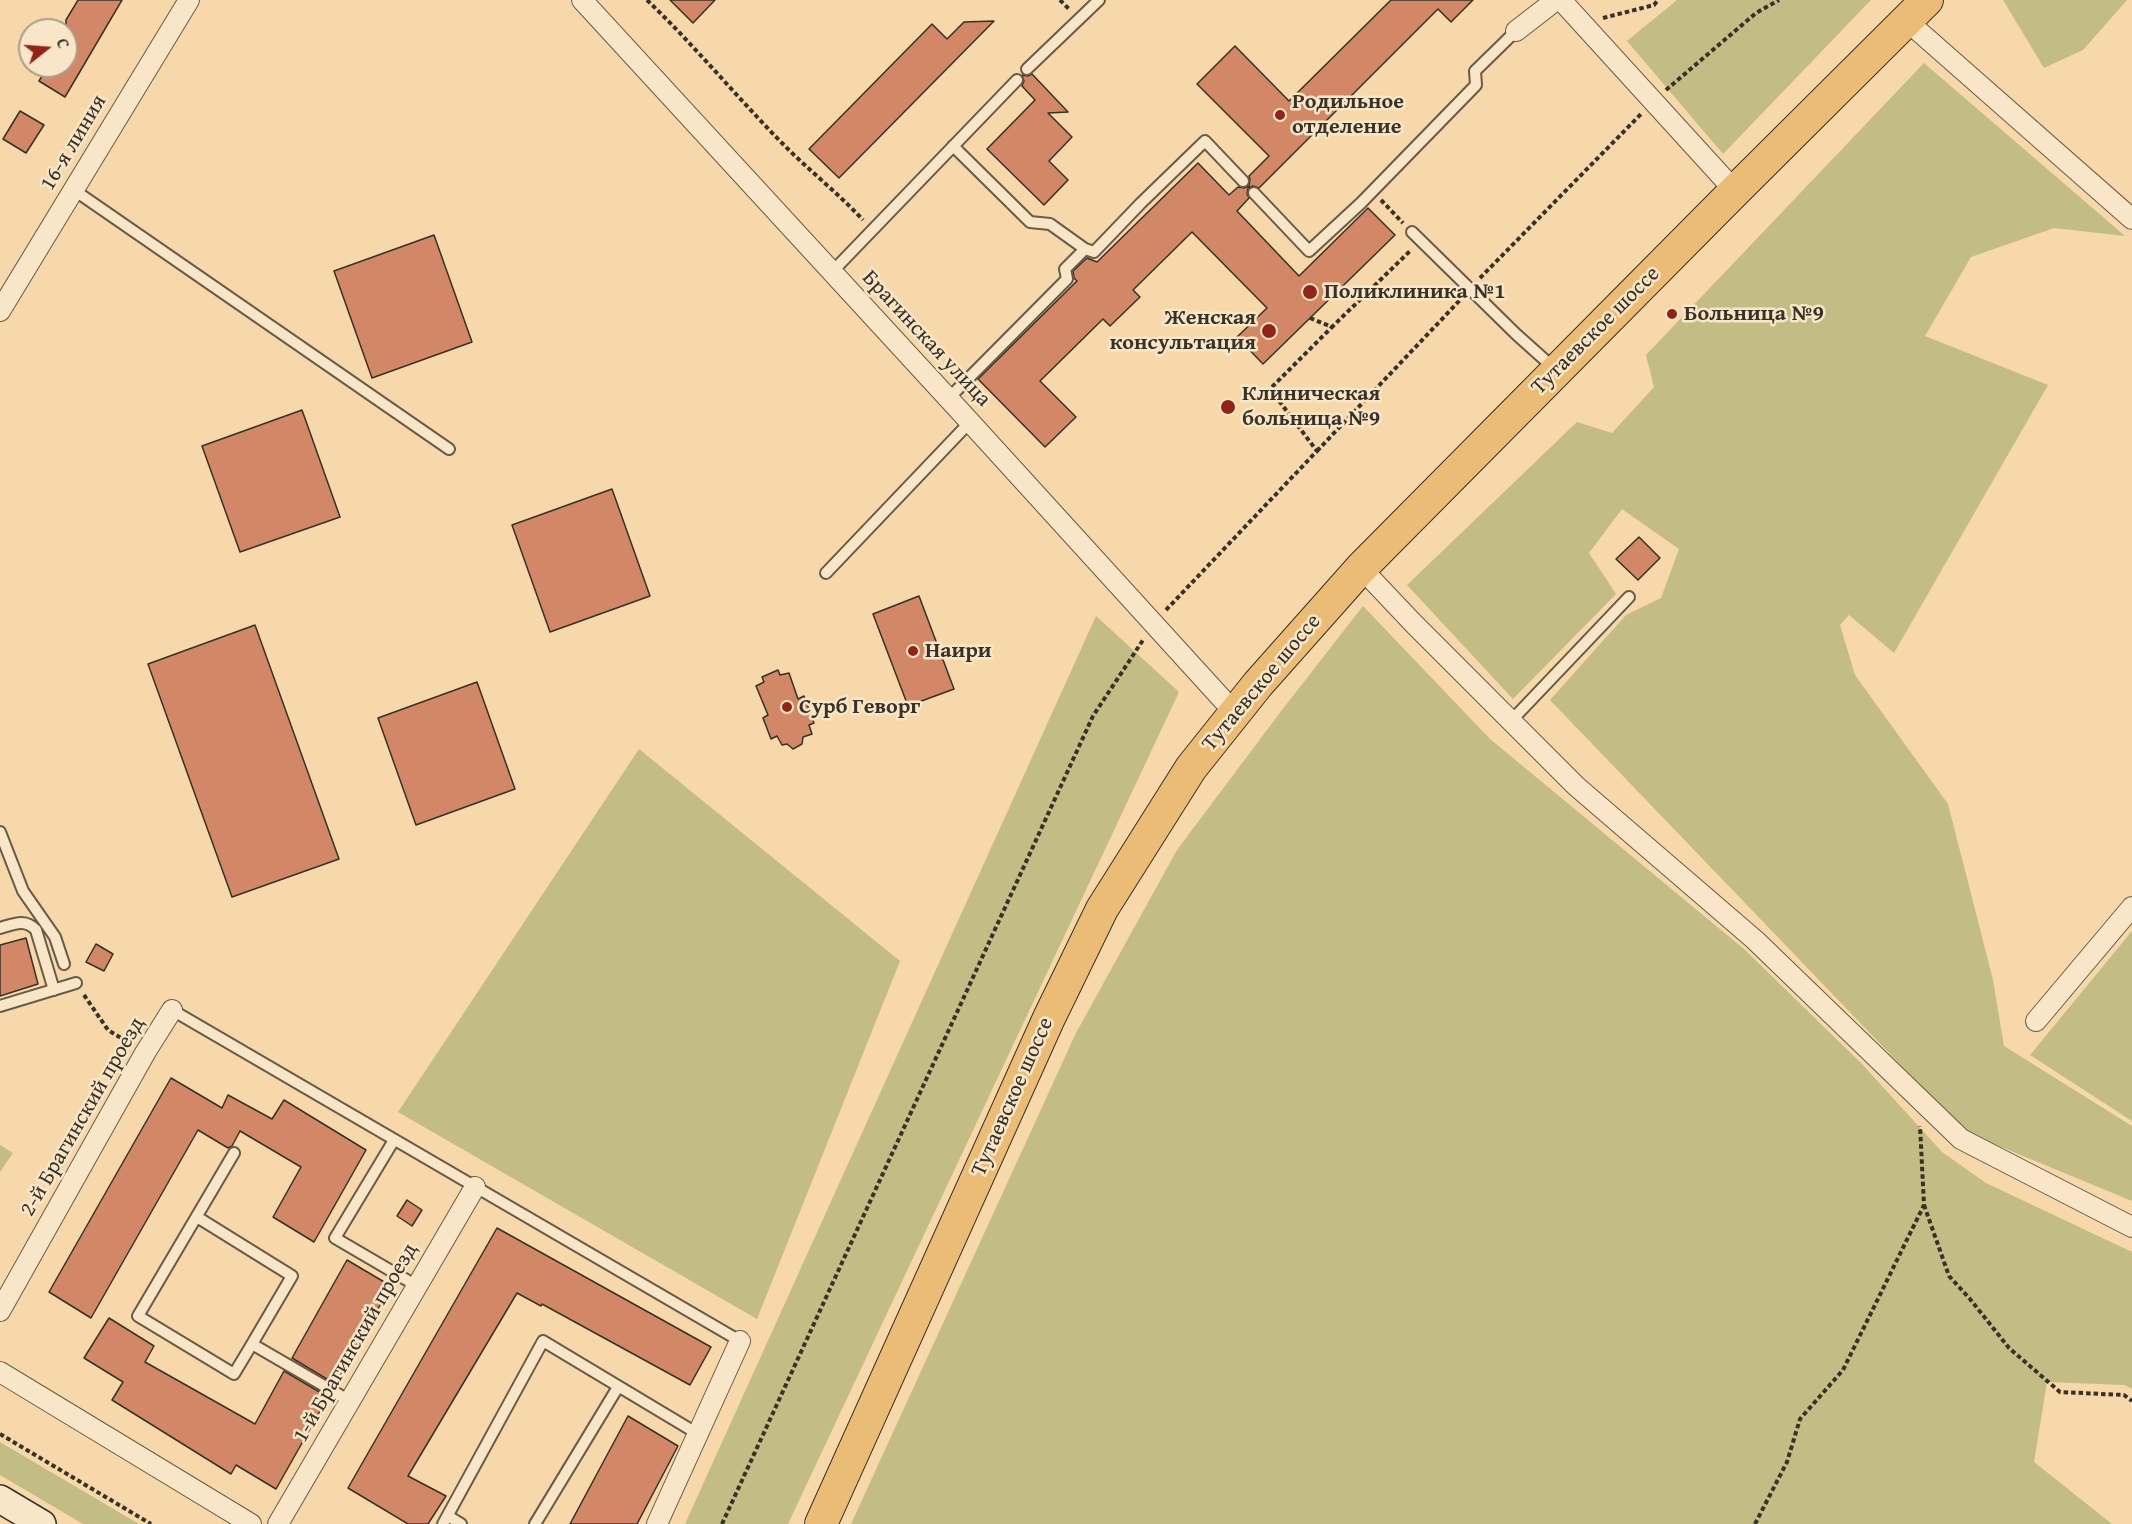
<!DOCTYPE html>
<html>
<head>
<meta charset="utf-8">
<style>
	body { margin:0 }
	#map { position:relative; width:2132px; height:1524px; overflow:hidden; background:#f6d8aa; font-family:"Gentium Book Plus",serif }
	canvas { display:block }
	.north { position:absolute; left:18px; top:18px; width:60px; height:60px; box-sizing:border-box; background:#f9e6c8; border:2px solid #ac9e88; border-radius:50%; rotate:73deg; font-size:16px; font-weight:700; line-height:24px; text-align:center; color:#383127 }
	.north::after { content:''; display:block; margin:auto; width:21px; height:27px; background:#8f2418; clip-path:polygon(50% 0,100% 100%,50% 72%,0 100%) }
</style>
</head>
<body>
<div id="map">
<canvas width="2132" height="1524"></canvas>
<div class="north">С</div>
</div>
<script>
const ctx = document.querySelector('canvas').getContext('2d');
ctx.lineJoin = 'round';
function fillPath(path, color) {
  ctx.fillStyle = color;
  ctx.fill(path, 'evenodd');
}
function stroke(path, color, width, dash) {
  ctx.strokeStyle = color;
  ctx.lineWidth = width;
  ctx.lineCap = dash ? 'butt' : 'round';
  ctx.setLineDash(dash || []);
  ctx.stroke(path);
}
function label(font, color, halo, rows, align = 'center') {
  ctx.font = font + ' "Gentium Book Plus",serif';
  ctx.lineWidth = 5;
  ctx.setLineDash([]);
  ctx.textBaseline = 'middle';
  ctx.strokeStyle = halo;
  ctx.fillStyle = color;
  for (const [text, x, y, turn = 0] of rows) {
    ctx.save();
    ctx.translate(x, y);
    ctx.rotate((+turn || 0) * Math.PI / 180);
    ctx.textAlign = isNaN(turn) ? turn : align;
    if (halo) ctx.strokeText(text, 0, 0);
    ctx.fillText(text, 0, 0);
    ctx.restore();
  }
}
fillPath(new Path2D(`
	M1677,0H1871L1723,154L1627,41Z
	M2003,0H2127L2083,50L2044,68Z
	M1924,63L2125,236L2054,228L1971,257L1925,336L2048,385L1894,653L1849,615L1840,625L1855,675L1948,804L1993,980L2004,1046L2132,1126V1201L1965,1132L1550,700L1626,615L1661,598L1679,549L1622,509L1589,553L1616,594L1513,699L1407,585L1577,422L1612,433L1654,387L1646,355Z
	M1363,606L1490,739L1744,949L1862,1064L1942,1152L1986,1183L2132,1252V1389L2125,1385L2047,1382L2034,1462L2112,1524H851L1076,1033L1177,850L1282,710Z
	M1096,616L1179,692L788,1524H685Z
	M639,749L900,961L757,1319L398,1112Z
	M2132,931V1121L2030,1055Z
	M0,1145L13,1153L0,1172Z
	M0,1442L139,1524H83L0,1475Z`), '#c3bc84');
const building = new Path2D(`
	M78,0H122L65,97L39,81L48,66H66V20Z
	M670,0H715L693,23Z
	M1391,0H1473L1451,22L1438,9L1259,188L1253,186L1248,188L1247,194L1249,198L1237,211L1299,276L1368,208L1395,235L1263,364L1237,337L1267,308L1192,232L1133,290L1140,297L1110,326L1103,319L1040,381L1076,417L1045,447L978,379L1077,281L1074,278L1073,271L1087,258L1097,262L1198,163L1229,195L1238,187L1244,188L1249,186L1250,180L1249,176L1269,156L1197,84L1235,46L1289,101Z
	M994,21L839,178L809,149L932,24L947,39L964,22Z
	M1032,74L1068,112L1048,113L1072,137L1049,161L1068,180L1044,205L987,149L1035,100L1022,86L1024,81L1022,75L1028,76Z
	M20,111L44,125L26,153L3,139Z
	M434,235L472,342L372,378L334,271Z
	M302,410L340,517L240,552L202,446Z
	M612,489L650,596L550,632L512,525Z
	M1639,537L1660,558L1638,580L1616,559Z
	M919,596L954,689L908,706L873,614Z
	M255,625L339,859L232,897L148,664Z
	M778,670L780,675L789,673L798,699L804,696L814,723L809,725L812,734L803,737L802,744L793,749L787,744L782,745L777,736L771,739L763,718L768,715L756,686L764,682L762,677Z
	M477,682L515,789L416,825L378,718Z
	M26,938L38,984L0,996V945Z
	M96,944L113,954L104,971L86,962Z
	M171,1078L222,1108L228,1095L272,1119L284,1100L366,1150L314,1242L273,1217L301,1167L240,1131L232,1146L228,1148L198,1130L91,1318L49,1292Z
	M407,1200L422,1210L412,1226L397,1216Z
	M497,1228L711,1347L690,1385L542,1304L541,1306L517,1293L408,1476L446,1496L428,1524H408L348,1488Z
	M347,1260L391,1286L335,1384L292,1358Z
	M109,1318L154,1346L145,1362L255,1424L284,1371L328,1397L276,1489L236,1465L231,1474L112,1400L123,1382L84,1358Z
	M628,1416L678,1446L637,1524H570Z`);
fillPath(building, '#d28766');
stroke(building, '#383127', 1.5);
const lane = new Path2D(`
	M1027,69L1099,0
	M953,146L1030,222L1050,224L1085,249
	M74,190L449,449
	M1254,193L1309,251L1361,203L1476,85L1475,71L1516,31
	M1412,232L1517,335L1555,369
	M831,273L1017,80
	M948,399L1067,279L1065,269L1085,249L1094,252L1141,203L1205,141L1243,181
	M826,573L970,422
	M1511,721L1629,597
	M0,832L23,891L55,937L64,964
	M0,928C14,924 25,918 36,930L54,990
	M0,1006L76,983
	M172,1010L740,1341
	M394,1140L335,1238L417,1286
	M234,1153L138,1316L234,1374L252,1344L350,1401
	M197,1217L292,1276L252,1344
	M448,1516L461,1524
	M443,1524L543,1341L698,1434
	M535,1524L618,1387`);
const street = new Path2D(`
	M582,0L970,422L1234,712
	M1561,0L1735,191
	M1907,21L2132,219
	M1516,31L1556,0
	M0,311L189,0
	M1361,568L1414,624L1576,786L1755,940L1961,1139L2132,1227
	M2036,1021L2132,907
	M0,1311L145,1053L172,1010
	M0,1372L251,1524
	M278,1524L475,1187
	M657,1524L740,1341`);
const secondary = new Path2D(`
	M0,1499L42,1524`);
const primary = new Path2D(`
	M821,1524L1049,1018L1102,909L1191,768L1258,684L1361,568L1735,191L1927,0`);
stroke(lane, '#685b48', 14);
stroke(street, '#685b48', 22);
stroke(secondary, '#383127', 30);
stroke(primary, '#383127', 34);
stroke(new Path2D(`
	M647,0C694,45 735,95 780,141C806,168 837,192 863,220
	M1060,0L1070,10
	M1603,18L1654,5L1658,0
	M1666,90L1756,13L1779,0
	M1381,200L1403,223
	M1480,278L1641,114
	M1310,318L1332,327L1410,251
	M1317,451L1461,299
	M1166,610L1317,451L1270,389L1332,327
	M84,995L108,1030L129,1043
	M1924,1205L1949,1276L1970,1299L2009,1348L2060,1392L2124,1395L2132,1401
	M0,1434L151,1524
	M722,1524L1093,716L1143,640
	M1755,1524L1787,1462L1800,1419L1843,1370L1924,1205L1920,1126`), '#383127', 4, [4.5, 3]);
stroke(lane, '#f9e6c8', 10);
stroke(street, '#f9e6c8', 20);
stroke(secondary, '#f9e6c8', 27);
stroke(primary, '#ebbc75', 32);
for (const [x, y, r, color] of [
	[1280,115,6,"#8f2418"],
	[1310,292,8,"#8f2418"],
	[1672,314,6,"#8f2418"],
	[1269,331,8,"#8f2418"],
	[1228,407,8,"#8f2418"],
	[913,651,6,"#8f2418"],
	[787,707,6,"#8f2418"]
]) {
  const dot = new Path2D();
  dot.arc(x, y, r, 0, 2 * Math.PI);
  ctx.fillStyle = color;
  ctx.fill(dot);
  stroke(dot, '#f9e6c8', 2);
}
label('bold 22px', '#383127', '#f9e6c8', [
	["Родильное",1292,102],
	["отделение",1292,127],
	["Поликлиника №1",1324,292],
	["Больница №9",1684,314],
	["Женская",1256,318,"right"],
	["консультация",1256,343,"right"],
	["Клиническая",1242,394],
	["больница №9",1242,419],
	["Наири",925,651],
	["Сурб Геворг",799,707]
], 'left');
label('22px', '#383127', '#f9e6c8', [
	["16-я линия",74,143,-59],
	["Тутаевское шоссе",1596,331,-45],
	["Брагинская улица",926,339,47],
	["Тутаевское шоссе",1262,683,-50],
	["Тутаевское шоссе",1013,1097,-66],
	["2-й Брагинский проезд",83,1117,-60],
	["1-й Брагинский проезд",356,1343,-60]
]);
</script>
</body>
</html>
